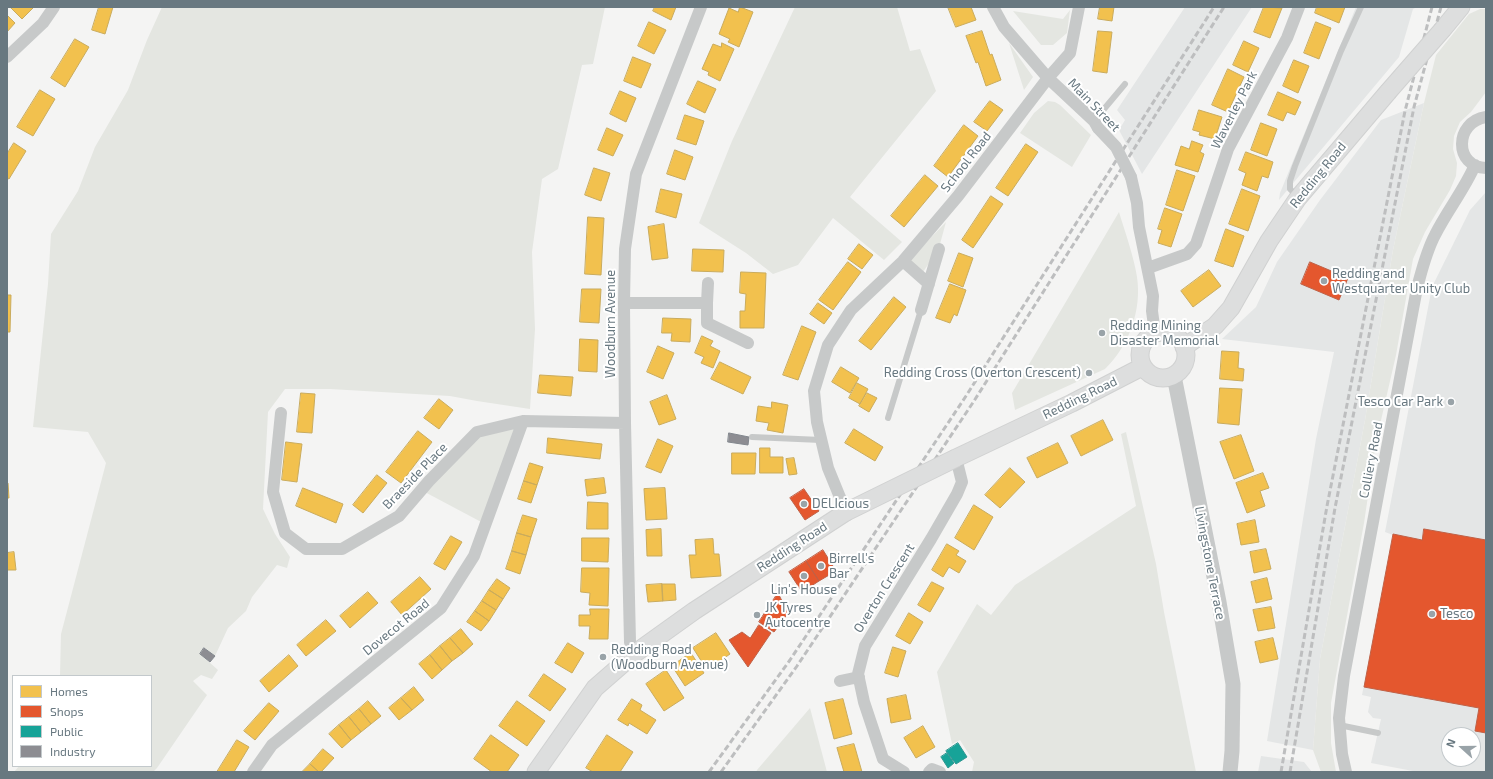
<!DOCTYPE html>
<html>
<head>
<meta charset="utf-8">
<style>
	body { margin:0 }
	#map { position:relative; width:1493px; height:779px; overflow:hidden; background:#f4f4f3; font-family:"Exo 2",sans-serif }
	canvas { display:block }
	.frame { position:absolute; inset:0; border:8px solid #687880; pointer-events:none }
	.legend { position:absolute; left:12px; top:675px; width:140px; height:92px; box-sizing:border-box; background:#fff; border:1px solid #c3c9cc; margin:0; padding:5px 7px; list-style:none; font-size:12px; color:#687880 }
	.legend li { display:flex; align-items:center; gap:8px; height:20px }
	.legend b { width:20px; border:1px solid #c3c9cc }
	.north { position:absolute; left:1441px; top:727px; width:40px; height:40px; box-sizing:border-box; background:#fff; border:1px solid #c3c9cc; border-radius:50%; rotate:291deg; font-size:11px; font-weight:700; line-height:16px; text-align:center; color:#687880 }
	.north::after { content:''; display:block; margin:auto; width:14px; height:18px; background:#99a3a8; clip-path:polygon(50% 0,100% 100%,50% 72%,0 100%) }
</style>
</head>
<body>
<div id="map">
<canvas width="1493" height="779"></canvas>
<div class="frame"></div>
<ul class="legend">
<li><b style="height:11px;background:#f2c14e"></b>Homes</li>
<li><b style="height:11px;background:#e4572e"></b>Shops</li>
<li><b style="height:11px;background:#17a398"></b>Public</li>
<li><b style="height:11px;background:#8d8d92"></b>Industry</li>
</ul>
<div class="north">N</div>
</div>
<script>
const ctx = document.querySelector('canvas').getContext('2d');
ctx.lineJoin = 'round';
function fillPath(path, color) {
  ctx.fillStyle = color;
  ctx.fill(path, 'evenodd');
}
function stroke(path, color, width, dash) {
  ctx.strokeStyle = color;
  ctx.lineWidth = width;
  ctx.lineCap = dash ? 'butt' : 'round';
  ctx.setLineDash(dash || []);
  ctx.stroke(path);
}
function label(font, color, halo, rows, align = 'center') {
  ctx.font = font + ' "Exo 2",sans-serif';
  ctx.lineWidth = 4;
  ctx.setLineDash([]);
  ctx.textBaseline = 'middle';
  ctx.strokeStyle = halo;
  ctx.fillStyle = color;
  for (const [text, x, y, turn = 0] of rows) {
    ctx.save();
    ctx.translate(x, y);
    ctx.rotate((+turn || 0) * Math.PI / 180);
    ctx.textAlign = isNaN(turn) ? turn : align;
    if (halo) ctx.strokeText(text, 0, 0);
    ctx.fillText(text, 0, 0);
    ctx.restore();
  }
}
fillPath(new Path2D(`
	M1185,7H1252L1142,174L1119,130L1125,120L1117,110Z
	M1356,7H1417L1413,9L1399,57L1279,200L1280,193Z
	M1424,103L1393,250L1365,420L1320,659L1313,750L1267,741L1316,439L1334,352L1222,339L1256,307L1277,262L1320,200L1381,120Z
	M1486,192V772H1418L1371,763L1381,719L1373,718L1368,712L1371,697L1362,695L1393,535L1385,532L1432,287L1470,210ZM1449,735H1473V759H1449Z
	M1261,756L1304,762L1312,772H1258Z`), '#e4e6e6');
fillPath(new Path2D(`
	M162,7H605L593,64L582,65L558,169L542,179L532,252L535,329L530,409L477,401L450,396L330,389H285L268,412L263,509L275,534L290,557L287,568L277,565L252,597L246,611L228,628L215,656L205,648L200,654L218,670L212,679L201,675L193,681L207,695L157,768L153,772H14L19,766H151V676H60L61,634L106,463L88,432L33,427L48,284L51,234L78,191L95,147L128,90L147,40Z
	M795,7H897L910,51L920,49L936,91L850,197L902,242L884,260L833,218L798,265L773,274L746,253L699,223L732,141Z
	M1480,9H1486V92L1471,112L1460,122L1454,136L1453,149L1457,163L1456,176L1450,190L1425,232L1413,259L1396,355L1376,442L1364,523L1331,703V743L1336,772H1321L1313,750L1320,659L1365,420L1393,250L1424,103L1436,55L1469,14Z
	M1070,10L1067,33L1053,45H1041L1013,11L1063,19Z
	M1009,43L1033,77L1024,90Z
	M1048,101L1055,102L1060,105L1091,135L1072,167L1020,133L1034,113Z
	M1119,212C1125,232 1134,257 1137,277C1142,310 1129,346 1105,369L1015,410L1012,393Z
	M946,222L940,244L937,243L932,254L934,256L923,272L911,261L914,255Z
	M523,421L485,524L421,490L477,432Z
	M1126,432L1156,564L1164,612L1196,772H972L974,762L960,740L952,744L937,672L977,604L991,615L1015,585L1136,506L1121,434Z
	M810,708L827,772H756L757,770Z`), '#e4e6e1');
const homes = new Path2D(`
	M12,7H34L22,19L11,8Z
	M99,7H113L105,34L92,30Z
	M655,7H676L671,20L653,11Z
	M740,7L753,12L739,47L728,42L730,39L719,34L729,8L738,12Z
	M948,7H971L976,20L956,27Z
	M1100,7H1114L1112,21L1098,19Z
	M1264,7L1282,8L1270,38L1254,32Z
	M1317,7H1345L1339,23L1315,13Z
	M7,15L15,23L7,32Z
	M649,22L666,30L654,54L638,46Z
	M1316,22L1331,28L1319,59L1304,53Z
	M982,31L990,55L992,54L1001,80L986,86L978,62L976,63L966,36Z
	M1098,31L1112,32L1107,73L1093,71Z
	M75,39L89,47L65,87L51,78Z
	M1244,41L1259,48L1248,72L1233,65Z
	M722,43L734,49L720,81L708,75L709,72L702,69L713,44L721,47Z
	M633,57L651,64L641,88L624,81Z
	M1294,60L1309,66L1298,93L1283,86Z
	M1228,69L1244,77L1228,112L1212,105Z
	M698,81L716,89L705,113L687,104Z
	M40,90L55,99L33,136L17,127Z
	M620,91L636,98L626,122L610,114Z
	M1278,92L1301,102L1295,115L1287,112L1283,121L1268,115Z
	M990,101L1003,110L987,131L974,122Z
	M1199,110L1222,117L1215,139L1199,135L1200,132L1193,130Z
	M685,115L704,121L696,145L677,139Z
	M1261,123L1277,129L1267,156L1251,150Z
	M964,125L978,136L948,177L934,166Z
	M607,128L623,135L613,156L598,150Z
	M1192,141L1203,145L1200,152L1204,154L1198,172L1175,165L1181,146L1189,149Z
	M14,143L26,151L9,179L7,178V154Z
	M1026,144L1038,152L1008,196L996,188Z
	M675,150L693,157L685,180L667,174Z
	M1246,152L1273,162L1268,178L1262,176L1257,191L1242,185L1246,173L1239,170Z
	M594,168L610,173L601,201L585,195Z
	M1177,170L1195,176L1183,211L1166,205Z
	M925,175L938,186L904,227L891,216Z
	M661,189L682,194L676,218L656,212Z
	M1242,189L1260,196L1248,231L1229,224Z
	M991,196L1003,204L973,248L962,240Z
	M1165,208L1182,214L1171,247L1158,243L1162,230L1158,229Z
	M588,217L604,218L601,275L585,274Z
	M664,224L668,258L652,260L648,227Z
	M1226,229L1244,236L1233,267L1215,261Z
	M859,244L873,255L862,269L848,259Z
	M693,249L724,250L723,272L692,271Z
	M959,253L973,258L963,287L948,281Z
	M848,262L861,272L833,310L819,300Z
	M1209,270L1221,286L1193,307L1181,291Z
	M741,272L766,273L764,328H740V311H745L746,294L740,293Z
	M950,284L966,290L957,316L954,314L950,323L936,318Z
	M582,289H601L599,323L580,322Z
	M7,295H11L10,332H7Z
	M894,297L906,307L871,350L859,341Z
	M818,303L832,313L824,324L810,314Z
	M663,318L691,319L690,342L671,341L672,333H662Z
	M802,326L816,332L798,380L783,375Z
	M702,336L713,341L710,346L720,351L713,368L701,363L704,357L695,353Z
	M580,339L598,340L597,372L579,371Z
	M658,346L674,353L663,379L647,372Z
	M1222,351L1239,352L1238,368L1244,369L1243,381L1220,379Z
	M720,362L751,377L743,394L711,379Z
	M841,367L859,378L850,393L832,382Z
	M540,375L573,377L571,396L538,393Z
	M857,383L868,389L860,404L849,398Z
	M1220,388L1242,389L1239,425L1218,423Z
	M301,393L315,394L312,433L297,432Z
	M867,393L877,398L869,412L859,406Z
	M667,395L676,419L659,425L650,402Z
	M439,399L453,410L439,429L424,418Z
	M772,402L788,405L783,433L767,430L769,423L756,421L758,406L771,408Z
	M1103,420L1113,440L1081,456L1071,436Z
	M854,429L883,447L875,461L845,443Z
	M418,431L432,442L401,483L386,472Z
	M1241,435L1254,471L1234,479L1220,442Z
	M548,438L602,444L600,459L547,453Z
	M658,439L673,446L661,473L646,467Z
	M286,442L302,444L297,482L282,480Z
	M1058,443L1068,463L1037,478L1027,458Z
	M760,448H770V457H783V473H760Z
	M732,453H756L755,474H732Z
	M794,458L797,474L789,475L786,459Z
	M530,463L543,467L537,485L524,481Z
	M1010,468L1025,482L1000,508L985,495Z
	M1263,473L1269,488L1260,491L1265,506L1247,513L1236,483Z
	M377,475L387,483L363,513L353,505Z
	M604,478L606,493L587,496L585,480Z
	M524,481L537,485L531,503L518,499Z
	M7,483H8L9,498H7Z
	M303,488L343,504L336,523L296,506Z
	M665,488L667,519L646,520L644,489Z
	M588,502L608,503V529H587Z
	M974,505L993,517L974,550L955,538Z
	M523,515L537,519L531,537L517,533Z
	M1255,520L1259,542L1241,545L1237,524Z
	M661,529L662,556H647L646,530Z
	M517,533L531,537L526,555L512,551Z
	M451,536L462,542L445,570L434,564Z
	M582,538H609L608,562L582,561Z
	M713,539L714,554H719L721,576L691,578L689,555H696L695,540Z
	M947,544L959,551L956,555L966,561L959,573L949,567L943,577L932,570Z
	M1266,549L1271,569L1254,573L1250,552Z
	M512,551L526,555L520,574L506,569Z
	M14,552L16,570H7V553Z
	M582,568H609L608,606L589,605L590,593L581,592Z
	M420,577L431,589L402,615L391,602Z
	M1267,578L1272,599L1256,603L1251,582Z
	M497,579L510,588L503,599L489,590Z
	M932,582L944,588L930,612L918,605Z
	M662,584L663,601L648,602L646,585Z
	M662,584H675L676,600L663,601Z
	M489,590L503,599L496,610L482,601Z
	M368,592L378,603L350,628L340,616Z
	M482,601L496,610L489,621L475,611Z
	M1271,607L1275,628L1258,631L1253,610Z
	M590,609H609L608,639H589L590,626H579V615H590Z
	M475,611L489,621L481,631L467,622Z
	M909,613L923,622L910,644L896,636Z
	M326,620L336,631L306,656L297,645Z
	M461,629L473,644L463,653L450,638Z
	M716,633L730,654L707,670L693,648Z
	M450,638L463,653L452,661L440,646Z
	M1273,638L1278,659L1260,663L1255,642Z
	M568,643L584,653L572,673L555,663Z
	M440,646L452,661L442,670L430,655Z
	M893,647L906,651L898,677L885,673Z
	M691,653L704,673L685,686L672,666Z
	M289,655L298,666L269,692L260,681Z
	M430,655L442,670L432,679L419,664Z
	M666,670L684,698L664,711L646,684Z
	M544,674L566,689L550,711L529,696Z
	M414,687L424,700L412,710L401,698Z
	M906,695L911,719L891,723L887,699Z
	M401,698L412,710L399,720L389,708Z
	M632,699L642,705L640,710L656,720L647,734L629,723L628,726L618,720Z
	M843,699L852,734L834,739L825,703Z
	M368,701L381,716L371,724L359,709Z
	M517,701L545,721L527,746L499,726Z
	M269,703L279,711L255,740L244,731Z
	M359,709L371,724L361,732L349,717Z
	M349,717L361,732L351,740L339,725Z
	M339,725L351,740L342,748L329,734Z
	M923,726L935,747L916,758L904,738Z
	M491,735L519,755L507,772H492L474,759Z
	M607,735L633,752L620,772H593L586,768Z
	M237,740L249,747L234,772H217Z
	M854,744L862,772H844L837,748Z
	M323,749L334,758L321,772H319L310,764Z
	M310,764L319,772H302Z`);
fillPath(homes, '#f2c14e');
stroke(homes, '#c9ab5d', 1);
const shops = new Path2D(`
	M1310,262L1348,278L1339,300L1301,284Z
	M804,489L819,511L805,520L790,498Z
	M1424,529L1486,540V733L1475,731L1479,708L1364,687L1393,534L1422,540Z
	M823,550L836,571L819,581L806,561Z
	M806,561L819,581L802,592L789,572Z
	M778,593L788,613L774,632L759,622Z
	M759,625L771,633L748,667L729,640L742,632L750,638Z`);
fillPath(shops, '#e4572e');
stroke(shops, '#bf6147', 1);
const public = new Path2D(`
	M958,743L967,757L956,764L946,751Z
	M947,753L954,763L948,768L941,757Z`);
fillPath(public, '#17a398');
stroke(public, '#2f9691', 1);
const industry = new Path2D(`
	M729,433L749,437L748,445L728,442Z
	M204,648L215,656L210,662L200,654Z`);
fillPath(industry, '#8d8d92');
stroke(industry, '#82878d', 1);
const secondary = new Path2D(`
	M1443,29L1461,7
	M1140 355a23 23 0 1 1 46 0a23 23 0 1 1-46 0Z
	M1184,347L1215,326L1231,308L1269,241L1298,198L1388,92
	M956,458L1072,403L1142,367
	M536,772L595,688L634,654L694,611L846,512`);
stroke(secondary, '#d0d1d1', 19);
stroke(new Path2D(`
	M1094,121L1125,84
	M1297,196L1290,189V181L1295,166L1341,51L1361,7
	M888,418L921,310
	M752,437L821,440
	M1339,725L1378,733`), '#c7c9c9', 6);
stroke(new Path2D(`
	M993,7L1004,27L1048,78L1094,121L1098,128
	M7,57L43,23L54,7
	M1486,117C1454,122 1454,167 1486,168
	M1131,177L1137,203L1139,227L1153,296L1152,311L1155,333
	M903,261L929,284
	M1148,268L1187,254L1196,244L1228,149L1287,38L1299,7
	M624,303H707V323L748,343
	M707,303L708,283
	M921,310L939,249
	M281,413L273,492L285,533L306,549H342L399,516L429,481L477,432L523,421L625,423
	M846,512L828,468L817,422L814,391L828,345L851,310L903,261L958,196L1048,78L1070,53L1079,7
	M634,654L630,642L625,423L624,303L625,249L636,174L701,7
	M840,681L859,677
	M253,772L272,745L441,608L474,556L523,421
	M904,772L883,759L864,702L858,674L865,646L931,539L957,494L962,482L956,458
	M929,772L932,769L940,772
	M1346,772L1342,754L1339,718L1344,676L1417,288C1422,270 1426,252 1435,235C1447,211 1464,190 1475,165`), '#c7c9c9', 12);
stroke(new Path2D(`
	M1174,376L1219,602L1233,684L1232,751L1230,772`), '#c7c9c9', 15);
stroke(secondary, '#dddede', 17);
stroke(new Path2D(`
	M709,772L790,660L966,396L1214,7
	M721,772L797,666L974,401L1224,7
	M1281,772L1327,506L1405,111L1432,7
	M1290,772L1335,508L1414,107L1441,7`), '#bdbebf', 3, [6, 3]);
const secondaryBridge = new Path2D(`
	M1388,92L1443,29
	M846,512L956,458`);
stroke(secondaryBridge, '#d0d1d1', 19, []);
stroke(new Path2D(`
	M1098,128L1116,147L1131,177`), '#c7c9c9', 12);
stroke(secondaryBridge, '#dddede', 17);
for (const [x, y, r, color] of [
	[1324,281,4,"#99a3a8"],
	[1102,333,4,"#99a3a8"],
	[1089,373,4,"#99a3a8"],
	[1451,402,4,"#99a3a8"],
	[804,504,4,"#99a3a8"],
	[821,566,4,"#99a3a8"],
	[804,576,4,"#99a3a8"],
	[1432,614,4,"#99a3a8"],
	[757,615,4,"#99a3a8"],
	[603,657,4,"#99a3a8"]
]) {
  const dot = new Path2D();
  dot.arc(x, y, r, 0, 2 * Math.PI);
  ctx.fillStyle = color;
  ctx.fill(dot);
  stroke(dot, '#fff', 1.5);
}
label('13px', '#687880', '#fff', [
	["Main Street",1094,105,46],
	["Waverley Park",1234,110,-63],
	["School Road",966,162,-52],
	["Redding Road",1318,175,-51],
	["Woodburn Avenue",611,324,-90],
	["Redding Road",1080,398,-26],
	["Colliery Road",1371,460,-79],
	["Braeside Place",415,476,-46],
	["Redding Road",792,547,-33],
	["Livingstone Terrace",1210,563,79],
	["Overton Crescent",884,588,-58],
	["Dovecot Road",396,627,-39]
]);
label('13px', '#687880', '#fff', [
	["Redding and",1332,274],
	["Westquarter Unity Club",1332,289],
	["Redding Mining",1110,326],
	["Disaster Memorial",1110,341],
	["Redding Cross (Overton Crescent)",1081,373,"right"],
	["Tesco Car Park",1443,402,"right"],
	["DELIcious",812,504],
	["Birrell's",829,559],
	["Bar",829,574],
	["Lin's House",804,590,"center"],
	["JK Tyres",765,608],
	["Autocentre",765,623],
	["Tesco",1440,614],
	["Redding Road",611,650],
	["(Woodburn Avenue)",611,665]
], 'left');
</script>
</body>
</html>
